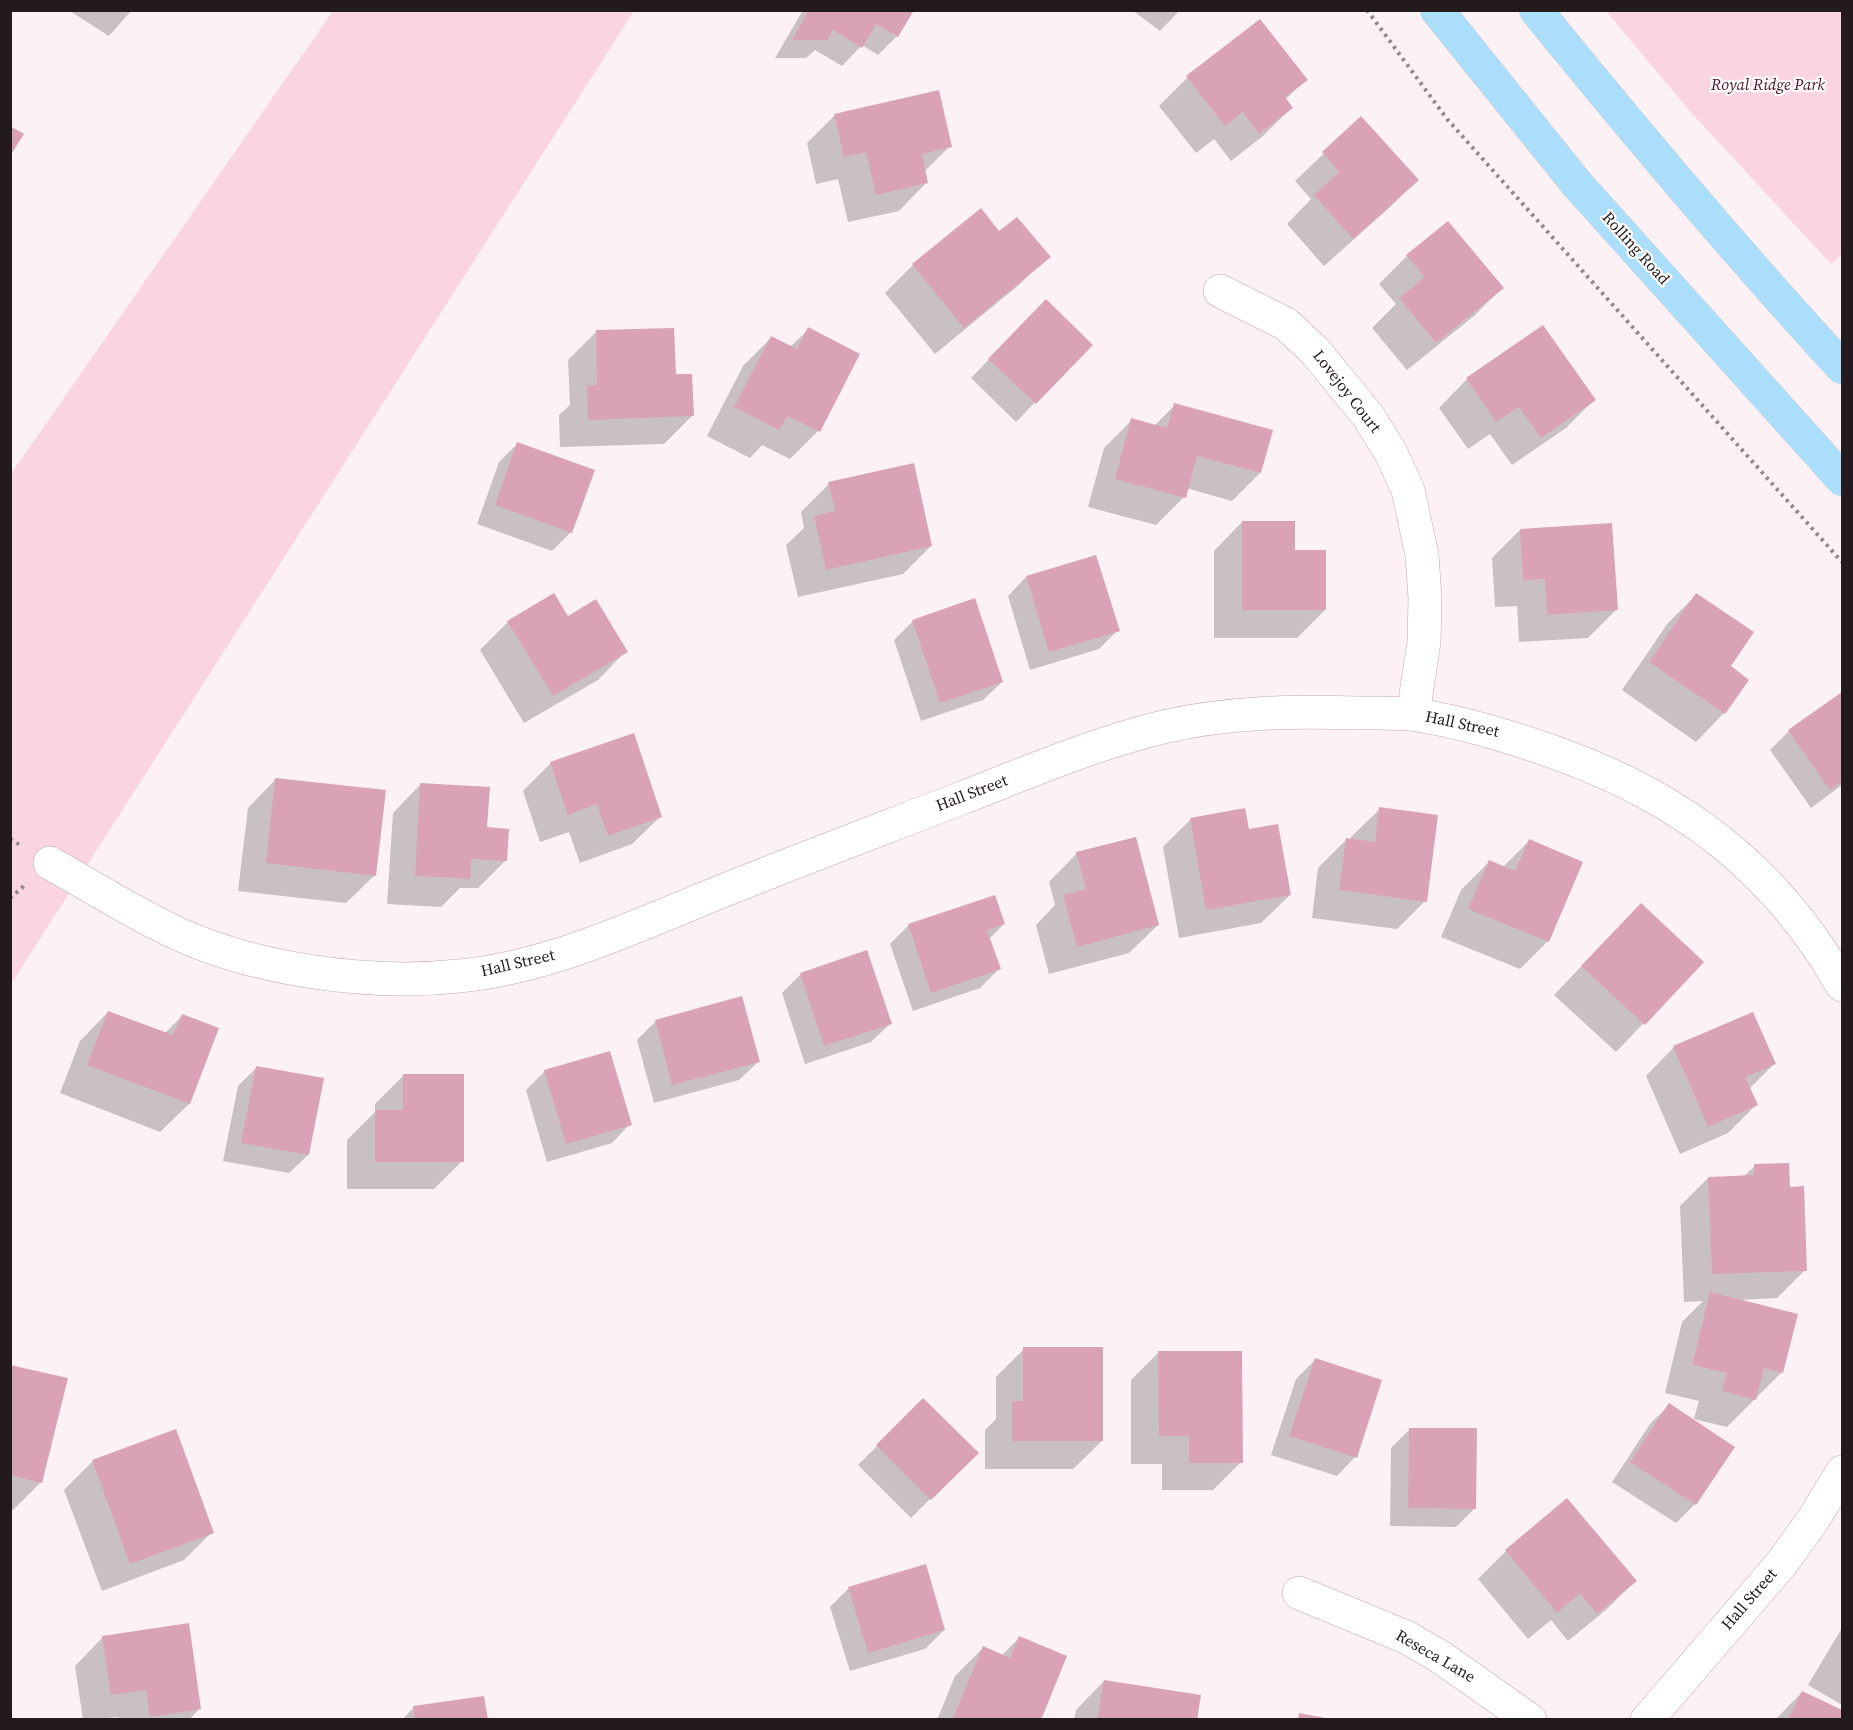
<!DOCTYPE html>
<html>
<head>
<meta charset="utf-8">
<style>
	body { margin:0 }
	#map { position:relative; width:1853px; height:1730px; overflow:hidden; background:#fcf1f4; font-family:"Source Serif 4",serif }
	canvas { display:block }
	.frame { position:absolute; inset:0; border:12px solid #231a1d; pointer-events:none }
</style>
</head>
<body>
<div id="map">
<canvas width="1853" height="1730"></canvas>
<div class="frame"></div>
</div>
<script>
const ctx = document.querySelector('canvas').getContext('2d');
ctx.lineJoin = 'round';
function fillPath(path, color) {
  ctx.fillStyle = color;
  ctx.fill(path, 'evenodd');
}
function stroke(path, color, width, dash) {
  ctx.strokeStyle = color;
  ctx.lineWidth = width;
  ctx.lineCap = dash ? 'butt' : 'round';
  ctx.setLineDash(dash || []);
  ctx.stroke(path);
}
function label(font, color, halo, rows, align = 'center') {
  ctx.font = font + ' "Source Serif 4",serif';
  ctx.lineWidth = 4.5;
  ctx.setLineDash([]);
  ctx.textBaseline = 'middle';
  ctx.strokeStyle = halo;
  ctx.fillStyle = color;
  for (const [text, x, y, turn = 0] of rows) {
    ctx.save();
    ctx.translate(x, y);
    ctx.rotate((+turn || 0) * Math.PI / 180);
    ctx.textAlign = isNaN(turn) ? turn : align;
    if (halo) ctx.strokeText(text, 0, 0);
    ctx.fillText(text, 0, 0);
    ctx.restore();
  }
}
fillPath(new Path2D(`
	M333,11H634L11,984V474Z
	M1606,11H1842V254L1831,264L1688,109Z`), '#fbd4e1');
fillPath(new Path2D(`
	M68,10H132L109,36Z
	M803,10H912L897,36L878,55L862,45L842,66L815,50L806,58H775Z
	M1132,10H1180L1160,31Z
	M1260,21L1306,79L1285,100L1291,108L1263,136L1231,161L1214,139L1196,153L1159,106L1187,78Z
	M835,115L950,146L924,172L927,182L899,211L848,222L838,179L816,184L807,143Z
	M1361,118L1417,180L1389,208L1324,266L1287,224L1311,199L1295,181Z
	M999,233L1048,256L1020,284L935,354L885,293L913,265Z
	M1407,256L1502,288L1474,316L1407,370L1372,328L1396,304L1379,284Z
	M1027,320L1091,345L1016,422L971,378Z
	M1543,327L1594,400L1566,428L1512,465L1490,434L1468,449L1439,408L1467,379Z
	M809,329L858,354L818,431L790,459L762,445L750,458L707,436L743,366L771,338L790,347Z
	M596,332L674,376L692,416L664,444L560,447L559,415L570,405L568,360Z
	M1175,405L1260,473L1232,501L1186,488L1184,497L1156,525L1088,507L1104,448L1132,420L1154,426Z
	M518,443L571,532L552,551L477,524L499,462Z
	M829,484L931,546L903,574L798,597L786,545L804,528L801,512Z
	M1242,522L1293,552L1325,610L1297,638H1214V551Z
	M1520,530L1616,610L1588,638L1519,642L1517,606L1495,607L1492,558Z
	M1026,577L1118,630L1099,649L1030,670L1008,596Z
	M1696,595L1728,667L1747,680L1724,713L1696,742L1622,690L1668,623Z
	M567,618L626,651L598,680L524,723L480,650L508,622Z
	M913,621L1002,682L983,700L921,721L894,640Z
	M1842,694V785L1811,808L1770,750L1789,731Z
	M551,763L661,816L632,844L580,863L569,832L540,842L523,791Z
	M276,779L375,875L346,903L238,891L248,808Z
	M421,784L486,829L506,860L478,888H460L441,907L387,904L393,813Z
	M1380,809L1425,901L1397,929L1312,918L1318,868L1346,840H1351V837Z
	M1191,819L1290,895L1261,923L1179,938L1163,847Z
	M1529,841L1548,941L1520,969L1441,937L1461,890L1489,862L1502,868Z
	M1077,853L1158,925L1129,953L1049,974L1036,925L1055,905L1049,882Z
	M1004,924L989,939L999,969L980,988L913,1011L890,944L909,925Z
	M1613,933L1702,962L1616,1052L1554,995Z
	M801,974L890,1024L871,1042L805,1064L782,993Z
	M108,1012L164,1034L182,1016L217,1029L189,1104L160,1132L60,1093L80,1041Z
	M656,1021L758,1062L739,1080L654,1103L637,1040Z
	M1674,1047L1774,1064L1749,1089L1756,1105L1728,1133L1680,1154L1646,1076Z
	M257,1067L308,1155L289,1173L223,1161L238,1086Z
	M545,1071L630,1124L612,1143L547,1162L526,1090Z
	M403,1076L462,1161L434,1189H347V1140L375,1112V1104Z
	M1755,1166L1788,1189L1805,1270L1777,1298L1738,1300L1782,1372L1727,1427L1694,1419L1699,1401L1665,1393L1682,1322L1703,1301L1684,1302L1680,1206L1708,1178L1743,1177Z
	M1024,1349L1102,1441L1073,1469H985V1430L996,1419V1377Z
	M1159,1352L1241,1462L1213,1490H1162V1464H1131V1380Z
	M1315,1360L1355,1457L1337,1476L1271,1455L1296,1379Z
	M10,1366L41,1482L13,1510L10,1509Z
	M923,1400L976,1453L911,1518L858,1465Z
	M1669,1405L1733,1447L1695,1504L1676,1523L1612,1482L1650,1424Z
	M1410,1429L1475,1508L1456,1527L1390,1526L1391,1448Z
	M175,1431L212,1532L184,1560L102,1591L64,1490L92,1462Z
	M1506,1551L1635,1581L1607,1609L1568,1641L1551,1620L1528,1639L1478,1579Z
	M849,1588L944,1630L925,1649L850,1671L830,1607Z
	M1842,1628V1705L1808,1685Z
	M103,1637L200,1708L189,1720H119L118,1717L83,1720L75,1666Z
	M1019,1638L1039,1720H937L955,1676L983,1648L1001,1656Z
	M1104,1681L1196,1720H1074L1076,1710Z
	M1802,1692L1842,1712V1720H1775Z
	M414,1707L486,1720H402Z`), '#0003');
fillPath(new Path2D(`
	M809,10H914L898,37L876,24L862,48L833,30L827,40H792Z
	M1260,19L1308,80L1285,97L1293,108L1259,134L1243,112L1225,126L1186,76Z
	M939,90L952,147L922,154L928,183L876,195L866,152L844,157L834,114Z
	M1361,116L1419,180L1353,239L1314,195L1339,172L1322,152Z
	M10,126L24,134L10,156Z
	M981,208L999,231L1017,217L1051,257L964,328L912,264Z
	M1448,221L1504,288L1436,343L1399,298L1425,277L1406,255Z
	M1046,299L1093,345L1036,404L988,359Z
	M1543,325L1596,400L1541,438L1519,407L1496,422L1466,378Z
	M808,327L860,354L820,432L787,416L779,430L734,407L771,336L797,349Z
	M674,328L676,374H692L694,416L588,420L587,385H597L596,330Z
	M1174,403L1273,430L1261,473L1197,456L1186,498L1115,479L1131,418L1167,428Z
	M517,442L595,470L572,533L495,505Z
	M914,463L932,546L826,570L814,516L835,511L828,482Z
	M1242,521H1295V550H1326V610H1242Z
	M1612,523L1618,610L1547,615L1545,579L1523,580L1520,529Z
	M1096,555L1120,631L1049,652L1026,576Z
	M554,593L568,616L596,599L628,652L553,696L507,621Z
	M1696,593L1754,632L1731,666L1749,680L1725,714L1649,662Z
	M975,598L1003,682L940,703L912,620Z
	M1842,692V781L1830,790L1788,730Z
	M634,733L662,817L608,836L597,804L568,815L550,762Z
	M275,778L386,790L376,876L266,863Z
	M420,783L490,787L487,827L509,829L507,861L471,859L470,879L415,876Z
	M1379,807L1438,815L1427,902L1339,890L1346,838L1375,842Z
	M1245,808L1249,829L1278,824L1291,895L1206,910L1190,818Z
	M1136,837L1159,925L1077,947L1063,895L1086,889L1076,852Z
	M1529,839L1583,862L1549,942L1468,909L1489,860L1515,871Z
	M995,895L1005,924L987,930L1001,969L931,993L908,924Z
	M1641,903L1704,962L1645,1025L1581,966Z
	M867,950L892,1024L824,1046L800,973Z
	M742,996L760,1062L672,1085L655,1020Z
	M108,1011L173,1035L182,1014L219,1028L190,1104L87,1065Z
	M1753,1012L1776,1064L1745,1077L1758,1105L1708,1127L1673,1046Z
	M610,1051L632,1125L566,1144L544,1070Z
	M256,1066L324,1078L309,1155L241,1143Z
	M403,1074H464V1162H375V1110H403Z
	M1789,1163L1790,1187L1804,1186L1807,1271L1712,1274L1708,1177L1754,1175V1164Z
	M1710,1292L1798,1314L1783,1373L1764,1368L1756,1400L1722,1391L1727,1373L1692,1365Z
	M1023,1347H1103V1441H1012V1401H1023Z
	M1158,1351H1242L1243,1463H1189V1436H1159Z
	M1315,1358L1382,1380L1357,1458L1289,1436Z
	M10,1365L68,1378L42,1483L10,1475Z
	M923,1398L979,1453L931,1500L876,1445Z
	M1669,1403L1735,1447L1696,1505L1630,1462Z
	M1409,1428H1477L1476,1509L1408,1508Z
	M176,1429L214,1533L130,1564L92,1460Z
	M1567,1498L1637,1581L1597,1614L1580,1593L1557,1613L1505,1550Z
	M926,1564L945,1630L868,1653L848,1587Z
	M189,1623L201,1709L150,1717L146,1690L111,1695L102,1636Z
	M1019,1636L1067,1656L1041,1720H952L983,1646L1010,1658Z
	M1104,1680L1201,1695L1197,1720H1097Z
	M1802,1691L1842,1710V1720H1788Z
	M484,1696L488,1720H415L413,1706Z
	M1299,1713L1325,1718V1720H1298Z`), '#daa2b6');
const minor = new Path2D(`
	M1220,291L1286,324L1315,351L1368,416L1391,453L1408,490L1422,555L1425,598L1424,642L1413,714
	M50,863C87,884 124,907 162,926C245,969 366,986 459,976C551,967 636,926 720,892C799,860 879,830 959,799C1026,773 1093,744 1163,727C1227,712 1292,711 1358,713C1378,713 1398,712 1417,715C1467,723 1512,737 1559,754C1684,799 1776,870 1842,985
	M1299,1593L1406,1637L1439,1656L1530,1720
	M1647,1720L1782,1563L1813,1520L1842,1472`);
const major = new Path2D(`
	M1437,10L1577,184L1842,479
	M1536,10C1635,132 1736,252 1842,367`);
stroke(minor, '#c2a8b0', 34);
stroke(major, '#d3d1d2', 34);
stroke(new Path2D(`
	M1367,10L1447,119L1842,562
	M10,839L20,845
	M10,898L24,886`), '#92888b', 4, [3, 4.5]);
stroke(minor, '#fff', 33);
stroke(major, '#abdefa', 33);
label('italic 16px', '#52102f', '#fff', [
	["Royal Ridge Park",1768,86]
]);
label('16px', '#231a1d', '#fff', [
	["Rolling Road",1635,249,48],
	["Lovejoy Court",1346,392,52],
	["Hall Street",1462,725,12],
	["Hall Street",972,794,-21],
	["Hall Street",518,964,-13],
	["Hall Street",1750,1600,-49],
	["Reseca Lane",1435,1657,30]
]);
</script>
</body>
</html>
